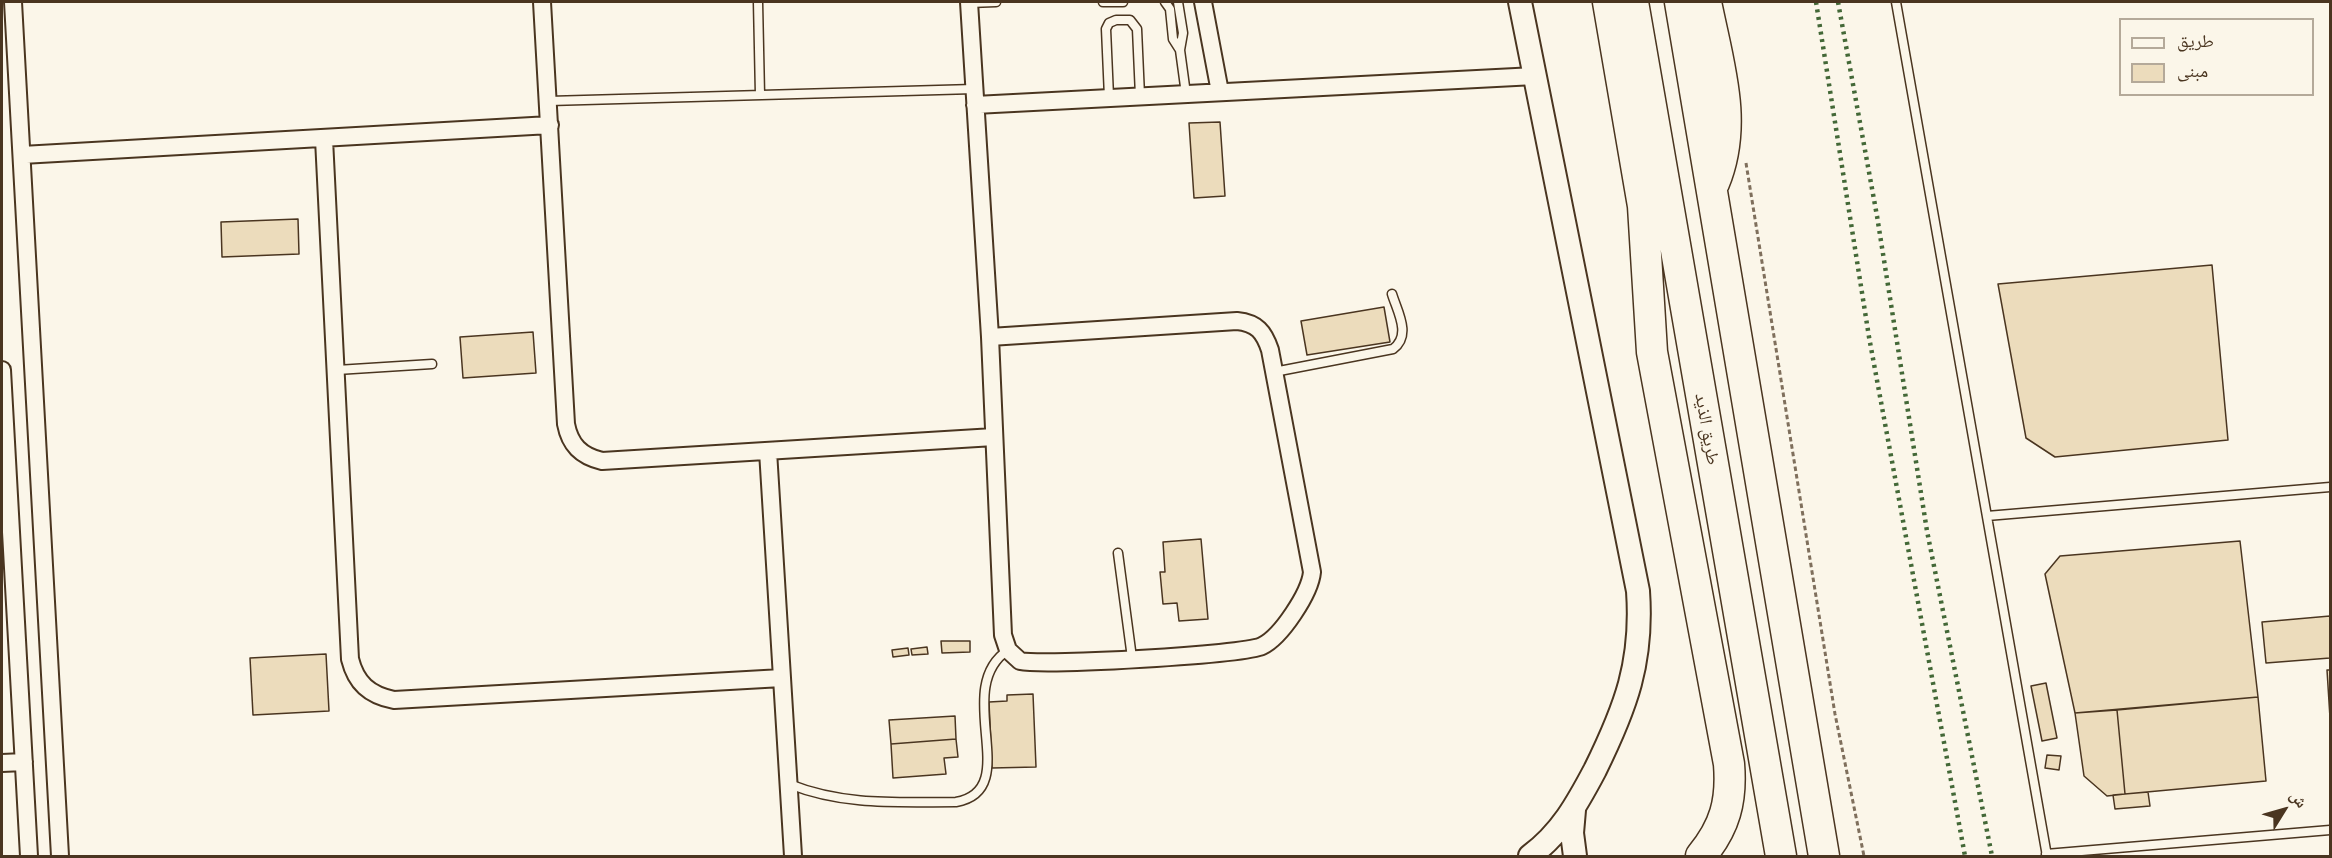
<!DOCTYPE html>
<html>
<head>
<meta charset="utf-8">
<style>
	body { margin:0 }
	#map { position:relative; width:2332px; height:858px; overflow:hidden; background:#fbf6e9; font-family:"Public Sans","Noto Naskh Arabic",sans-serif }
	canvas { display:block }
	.frame { position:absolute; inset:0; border:3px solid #4a3520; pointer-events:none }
	.legend { position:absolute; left:2119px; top:18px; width:195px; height:78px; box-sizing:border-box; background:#fbf6e9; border:2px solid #b4a999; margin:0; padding:8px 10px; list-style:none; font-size:18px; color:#4a3520 }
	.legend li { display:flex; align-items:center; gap:12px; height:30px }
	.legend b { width:30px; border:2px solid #b4a999 }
	.north { position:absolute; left:2254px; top:780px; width:60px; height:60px; -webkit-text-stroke:4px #fbf6e9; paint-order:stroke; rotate:53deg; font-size:16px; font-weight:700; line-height:24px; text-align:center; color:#4a3520 }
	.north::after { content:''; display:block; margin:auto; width:21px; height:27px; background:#4a3520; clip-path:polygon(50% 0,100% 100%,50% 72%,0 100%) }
</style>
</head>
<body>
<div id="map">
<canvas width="2332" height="858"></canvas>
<div class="frame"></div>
<ul class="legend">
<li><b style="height:8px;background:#fbf6e9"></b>طريق</li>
<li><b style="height:16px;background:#ecdcbc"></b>مبنى</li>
</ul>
<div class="north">ش</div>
</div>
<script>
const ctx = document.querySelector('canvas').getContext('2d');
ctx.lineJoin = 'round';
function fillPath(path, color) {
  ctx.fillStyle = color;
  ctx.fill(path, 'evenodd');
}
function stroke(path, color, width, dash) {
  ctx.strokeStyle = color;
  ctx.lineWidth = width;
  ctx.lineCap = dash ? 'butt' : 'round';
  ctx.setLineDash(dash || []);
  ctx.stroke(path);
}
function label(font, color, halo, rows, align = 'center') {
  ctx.font = font + ' "Public Sans","Noto Naskh Arabic",sans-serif';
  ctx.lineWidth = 4.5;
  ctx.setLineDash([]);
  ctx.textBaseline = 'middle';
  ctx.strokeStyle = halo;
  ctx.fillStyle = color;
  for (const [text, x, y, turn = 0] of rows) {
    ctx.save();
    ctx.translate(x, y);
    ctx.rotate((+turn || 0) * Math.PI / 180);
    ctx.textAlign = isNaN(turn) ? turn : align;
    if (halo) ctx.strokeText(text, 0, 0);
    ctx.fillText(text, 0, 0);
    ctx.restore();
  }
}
const building = new Path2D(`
	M1220,122L1225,196L1194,198L1189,123Z
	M298,219L299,254L222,257L221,222Z
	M2212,265L2228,440L2055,457L2026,438L1998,284Z
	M1384,307L1390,342L1307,355L1301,321Z
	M533,332L536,373L463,378L460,337Z
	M1201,539L1208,619L1179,621L1177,603L1163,604L1160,572H1165L1163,542Z
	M2240,541L2258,697L2075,713L2045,574L2060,556Z
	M2330,616V658L2266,663L2262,622Z
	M941,641H970V652L942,653Z
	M927,647L928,654L912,655L911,649Z
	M908,648L909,655L893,657L892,650Z
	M326,654L329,711L253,715L250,658Z
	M2327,670H2330V718Z
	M2046,683L2057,738L2042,741L2031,686Z
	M1033,694L1036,767L992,768L989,702L1007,701V695Z
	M2258,697L2266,781L2125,794L2117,710Z
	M2117,710L2125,794L2107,796L2084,776L2075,713Z
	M955,716L956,739L891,744L889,720Z
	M956,739L958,757L944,758L946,774L893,778L891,744Z
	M2047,755L2061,756L2059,770L2045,768Z
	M2148,792L2150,806L2115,809L2113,795Z`);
fillPath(building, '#ecdcbc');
stroke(building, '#4a3520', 1.5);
const lane = new Path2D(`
	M758,2L760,95
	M1103,2H1123
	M1165,2L1170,9L1173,39L1180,50L1186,94
	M1178,2L1183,33L1180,50
	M1896,2L2047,856
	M969,3L996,2
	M1109,97L1106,29L1109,23L1116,20H1130L1137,29L1140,96
	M549,101L974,89
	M337,370L432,364
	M1274,372L1393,349C1412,335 1397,311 1392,294
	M1987,516L2330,487
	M1118,553L1132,658
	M789,784C844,806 898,802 956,802C1025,790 950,689 1008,650
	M2046,854L2330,830`);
const street = new Path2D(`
	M13,2L60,856
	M542,2L566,424C570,445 581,456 602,461L994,437
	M969,2L990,337
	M1203,2L1220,92
	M975,105L1535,76
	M324,139L350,659C356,683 369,695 394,700L782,678
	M22,155L550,125
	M1237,321C1257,323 1264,332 1270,350L1312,572C1310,593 1281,637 1262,646C1243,655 1045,666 1020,661L1008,650L1003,635L990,337Z
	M2,370L29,856
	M768,451L793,856
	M2,763L24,762`);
const secondary = new Path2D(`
	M1520,2L1638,591C1643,662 1626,707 1595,770C1577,804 1561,833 1530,856
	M1574,810L1572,833L1575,856`);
const highway = new Path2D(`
	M1608,2L1643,206L1652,352L1729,764C1732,801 1725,827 1701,856
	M1633,2L1781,856
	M1680,2L1824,856
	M1706,2C1718,63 1739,123 1714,183`);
stroke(lane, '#4a3520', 11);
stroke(street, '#4a3520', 20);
stroke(secondary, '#4a3520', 26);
stroke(highway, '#4a3520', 33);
stroke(new Path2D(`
	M1746,163L1835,714L1864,856`), '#7f6f5c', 3, [4.5, 3]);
stroke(lane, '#fbf6e9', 8);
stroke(street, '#fbf6e9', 16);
stroke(secondary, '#fbf6e9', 22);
stroke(highway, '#fbf6e9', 30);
stroke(new Path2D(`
	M1816,2L1869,337L1965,856
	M1838,2L1877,216L1927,531L1992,856`), '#436837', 4.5, [3, 4.5]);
label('18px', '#4a3520', '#fbf6e9', [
	["طريق الذيد",1707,429,80]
]);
</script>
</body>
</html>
